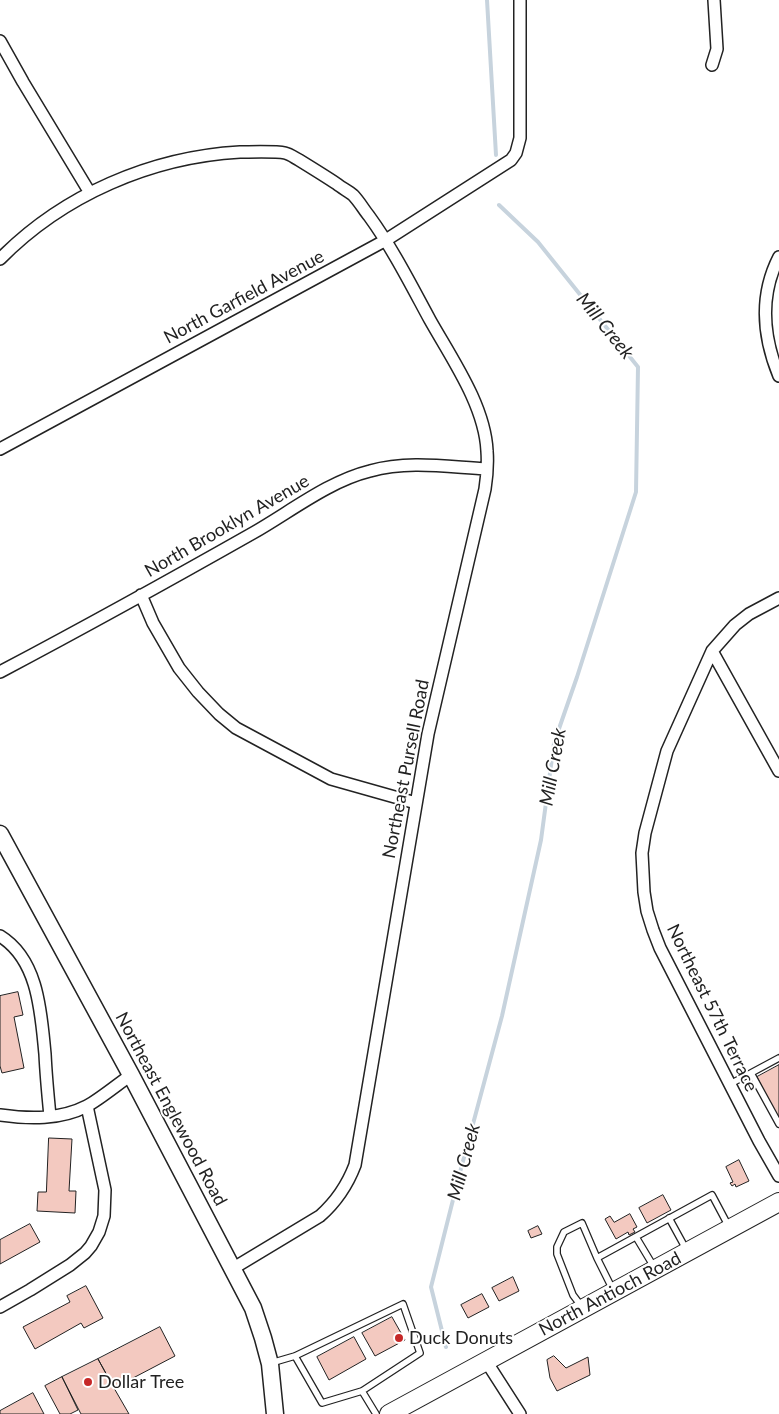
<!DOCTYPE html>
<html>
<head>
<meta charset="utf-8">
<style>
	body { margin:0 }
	canvas { display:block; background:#fff }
</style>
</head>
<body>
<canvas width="779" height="1414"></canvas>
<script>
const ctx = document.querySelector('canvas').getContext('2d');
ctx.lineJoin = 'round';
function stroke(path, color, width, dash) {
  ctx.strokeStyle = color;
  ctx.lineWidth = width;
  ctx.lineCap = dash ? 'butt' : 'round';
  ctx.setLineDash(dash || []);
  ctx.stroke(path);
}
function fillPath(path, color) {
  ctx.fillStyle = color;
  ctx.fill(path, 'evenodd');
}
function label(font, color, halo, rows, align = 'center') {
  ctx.font = font + ' Lato,sans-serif';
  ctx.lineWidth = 4;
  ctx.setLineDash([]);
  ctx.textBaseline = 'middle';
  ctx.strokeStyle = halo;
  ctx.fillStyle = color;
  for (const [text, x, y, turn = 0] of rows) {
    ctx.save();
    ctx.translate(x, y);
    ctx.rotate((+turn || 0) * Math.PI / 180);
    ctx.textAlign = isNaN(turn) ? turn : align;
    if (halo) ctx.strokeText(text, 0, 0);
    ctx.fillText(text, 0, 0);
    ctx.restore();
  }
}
stroke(new Path2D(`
	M487,0L496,155
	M446,1347L431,1287L459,1176L502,1016L541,840L554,743L577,677L636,492L638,367L538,242L499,205`), '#c7d3dd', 4);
const building = new Path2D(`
	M18,992L23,1015L14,1017L24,1068L2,1073L0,1066V996Z
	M779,1065V1118H778L757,1077Z
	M49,1138L72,1139L69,1191H76L75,1213L37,1211L38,1192H46Z
	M739,1160L749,1181L736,1187L735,1184L732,1186L730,1183L733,1182L726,1167Z
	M663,1195L671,1210L647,1223L639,1208Z
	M630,1214L637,1227L633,1229L635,1232L629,1235L628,1232L616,1239L605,1219L610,1216L614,1222Z
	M30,1224L40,1242L0,1264V1240Z
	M538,1226L542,1234L531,1238L528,1231Z
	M513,1277L519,1291L499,1301L492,1288Z
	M86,1286L103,1318L84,1328L81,1323L35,1349L23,1327L70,1302L67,1296Z
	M482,1294L489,1307L468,1318L461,1305Z
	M392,1317L405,1340L375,1356L362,1333Z
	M160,1327L175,1356L114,1388L98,1359Z
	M354,1337L366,1359L329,1380L317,1357Z
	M554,1356L566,1368L588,1357L590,1375L557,1391L550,1378L547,1360Z
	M98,1359L114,1388L129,1414H81L62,1377Z
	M62,1377L78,1410L70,1414H60L45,1386Z
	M33,1393L44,1414H0V1411Z`);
fillPath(building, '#f3c9c0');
stroke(building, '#222', 1);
const lane = new Path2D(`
	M779,1058L751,1073L779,1124
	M730,1084L751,1073
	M669,1218L686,1249
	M636,1237L654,1267
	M613,1290L597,1258L712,1195L729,1227
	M582,1307L573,1295L557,1254V1247L564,1232L582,1223L597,1258
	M271,1363L295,1356L403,1304L420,1353L362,1391L322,1403L295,1356
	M362,1391L376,1414`);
const street = new Path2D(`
	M0,41L23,82L90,193
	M712,65L717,49L714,0
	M779,257C759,296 763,337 779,376
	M0,259C63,195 151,157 240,152C250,152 276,151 285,153C290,154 295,158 299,160C312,168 325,176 337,184C342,188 348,191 353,195C359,201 364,210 369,216C393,249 411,285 430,320C452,359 485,406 487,451C488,464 487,476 485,489L428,734L355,1165C347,1186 337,1201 320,1216L232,1269
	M0,449L386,240L511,160L516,153L520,138V0
	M141,595L153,623L179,668L198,692L219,714L236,728L331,779L416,803
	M779,598L749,614L735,625L712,651L667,751L645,833L642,853L644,892L647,911L653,930L660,948L759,1141L779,1176
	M712,651L779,771
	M0,672C85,627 170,580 253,533C290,512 329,481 370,471C409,460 448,467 487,469
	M0,936C39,960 41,1014 45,1054C46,1075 48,1096 50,1116
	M0,1115C29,1119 60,1120 87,1106C100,1099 118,1084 131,1075
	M0,1307L30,1290L70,1265L85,1253L91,1246L99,1232L104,1216L105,1190L87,1106
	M486,1361L520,1414`);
const secondary = new Path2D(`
	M0,834L131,1075L253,1308L263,1338L270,1364L275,1414`);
const primary = new Path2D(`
	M389,1414L779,1202`);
stroke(lane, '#222', 8);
stroke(street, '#222', 14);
stroke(secondary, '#222', 19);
stroke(primary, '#222', 20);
stroke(lane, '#fff', 5.5);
stroke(street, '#fff', 11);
stroke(secondary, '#fff', 16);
stroke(primary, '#fff', 18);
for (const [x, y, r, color] of [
	[399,1338,5,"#c62828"],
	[88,1382,5,"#c62828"]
]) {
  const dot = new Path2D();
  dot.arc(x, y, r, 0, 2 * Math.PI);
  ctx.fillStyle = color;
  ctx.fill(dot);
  stroke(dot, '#fff', 2);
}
label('18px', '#222', '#fff', [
	["North Garfield Avenue",244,297,-28],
	["North Brooklyn Avenue",227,526,-30],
	["Northeast Pursell Road",406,769,-79],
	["Northeast 57th Terrace",712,1008,64],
	["Northeast Englewood Road",171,1109,62],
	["North Antioch Road",610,1294,-28]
]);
label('18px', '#222', '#fff', [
	["Duck Donuts",409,1338],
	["Dollar Tree",98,1382]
], 'left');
label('italic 19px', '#222', '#fff', [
	["Mill Creek",605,326,51],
	["Mill Creek",553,767,-80],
	["Mill Creek",464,1162,-75]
]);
</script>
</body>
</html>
